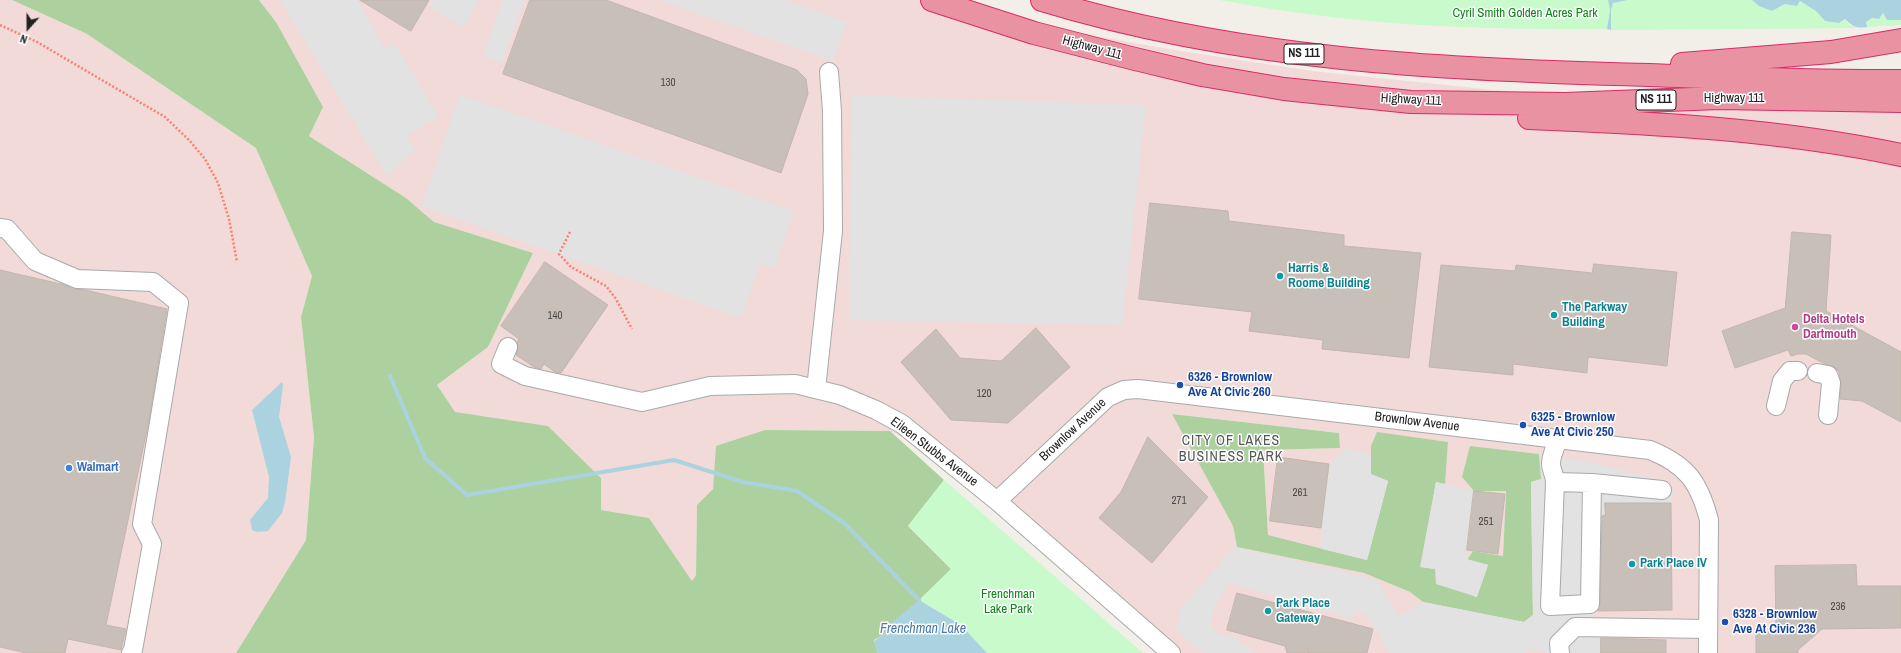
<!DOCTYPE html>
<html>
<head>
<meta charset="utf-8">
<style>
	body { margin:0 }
	#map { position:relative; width:1901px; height:653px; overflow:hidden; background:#f2efe9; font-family:"Archivo Narrow",sans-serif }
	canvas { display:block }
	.north { position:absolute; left:8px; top:8px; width:40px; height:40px; -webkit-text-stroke:3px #fff; paint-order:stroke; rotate:201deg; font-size:11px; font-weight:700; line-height:16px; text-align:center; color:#222 }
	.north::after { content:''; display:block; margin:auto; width:14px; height:18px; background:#222; clip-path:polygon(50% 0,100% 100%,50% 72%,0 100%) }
</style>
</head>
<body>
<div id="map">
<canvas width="1901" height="653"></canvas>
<div class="north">N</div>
</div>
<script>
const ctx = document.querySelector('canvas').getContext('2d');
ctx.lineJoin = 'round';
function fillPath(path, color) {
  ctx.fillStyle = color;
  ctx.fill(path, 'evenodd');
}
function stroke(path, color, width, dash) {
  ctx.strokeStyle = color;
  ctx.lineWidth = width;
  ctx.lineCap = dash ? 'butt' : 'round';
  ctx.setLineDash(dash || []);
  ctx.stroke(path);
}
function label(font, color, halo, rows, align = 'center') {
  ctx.font = font + ' "Archivo Narrow",sans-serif';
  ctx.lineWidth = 3;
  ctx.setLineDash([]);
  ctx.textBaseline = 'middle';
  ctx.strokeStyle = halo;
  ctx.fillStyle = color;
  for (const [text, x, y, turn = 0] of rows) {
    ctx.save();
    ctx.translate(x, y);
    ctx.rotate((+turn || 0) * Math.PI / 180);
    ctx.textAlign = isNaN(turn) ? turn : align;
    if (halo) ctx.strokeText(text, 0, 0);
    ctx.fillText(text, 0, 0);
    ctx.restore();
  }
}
fillPath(new Path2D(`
	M0,0H12L87,34L257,148L312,276L301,317L314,437L306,540L236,653H0Z
	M259,0H960L1008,20L1168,49L1312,71L1572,98L1901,95V653H1179L963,467L890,431L765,430L717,446L713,489L697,505L696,575L692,581L649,518L601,510V478L548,426L455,413L437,385L488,347L533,253L434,222L406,198L309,136L276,22ZM1173,414L1339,433L1340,448L1263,450L1268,535L1367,560L1388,481L1448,442L1444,484L1436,482L1420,567L1436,584L1467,560L1473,551L1503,556L1506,491H1474L1531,482L1533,615L1524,622L1423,602L1410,592L1364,573L1237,547L1233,526Z`), '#f2dad9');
fillPath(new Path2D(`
	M12,0H259L276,22L323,107L309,136L406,198L434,222L533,253L488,347L437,385L455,412L548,426L601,478V510L649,518L692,581L696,575L697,505L713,489L716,446L765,430L890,431L944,480L908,526L951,569L923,598L887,627V633L874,640L878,653H236L306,540L314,437L301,317L312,276L256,148L87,34Z
	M1172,414L1339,433L1340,448L1263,450L1268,535L1367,560L1388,481L1371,474V446L1377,432L1448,442L1445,484L1436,482L1421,567L1435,569L1476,597L1488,565L1467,560L1473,551L1503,556L1506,491H1474L1462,477L1470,446L1539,454L1542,479L1531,482L1533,615L1524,622L1423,602L1410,592L1364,573L1237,547L1233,526Z`), '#add19e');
fillPath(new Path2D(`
	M1219,0H1608L1610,10L1607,29C1545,29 1483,29 1421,25C1353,21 1285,12 1219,0Z
	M1628,0H1752C1762,8 1775,13 1785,4L1797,6L1800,1L1816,11L1824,20L1840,23L1845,19L1849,25L1857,28L1611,30V10L1613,3Z
	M1882,13L1887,20H1901V25L1867,27L1866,22L1872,18L1879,19Z
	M944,480L1143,653H987L961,625L919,600L951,569L908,526Z`), '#c8facc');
fillPath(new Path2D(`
	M280,0H358L385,49L394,43L439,117L406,136L416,152L405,158L387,176Z
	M433,0H479L463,27L429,7Z
	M503,0H524L502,63L483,56Z
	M658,0H785L847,22L833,61Z
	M460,95L794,211L774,269L760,264L741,318L421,206Z
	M852,95L1146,105L1122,325L849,320Z
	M1347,448L1371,455V474L1388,481L1367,560L1322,549L1321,528L1329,464Z
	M1539,454L1593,463L1655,479L1673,494L1671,503H1605V515L1593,519V611L1601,638V653H1547L1546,651L1526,649V653H1390L1366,614L1356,610L1354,619L1230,583L1214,607L1210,625L1220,635L1235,637L1256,653H1203L1177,631L1180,609L1234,547L1377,580L1399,616L1423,602L1524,622L1533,615L1531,482L1541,479Z
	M1436,482L1474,491L1467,559L1488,565L1477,597L1436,584L1435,569L1420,567Z`), '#e2e2e2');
fillPath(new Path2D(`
	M1608,0H1628L1613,3L1611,10V30L1607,29L1610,10Z
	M1752,0H1901V20H1887L1883,13L1879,19L1872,18L1866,22L1867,27C1855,29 1853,26 1845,19L1839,23L1825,21L1816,11L1800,1L1797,6L1785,4L1772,11L1759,6Z
	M282,382L283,386L279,417L291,457L285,502L282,513L268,531L257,532L252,530L250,520L268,498L269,477L252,410Z
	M919,600L961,625L987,653H878L874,641L886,633L887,627Z`), '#aad3df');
stroke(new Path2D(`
	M390,376L425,458L467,495L674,460L743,482L797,491L844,523L919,600`), '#aad3df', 4);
const building = new Path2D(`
	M360,0H429L411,31Z
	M530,0H606L797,70L806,79L808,94L781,173L503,74Z
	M1150,203L1228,211L1229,221L1344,235V246L1421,253L1409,358L1322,349L1323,340L1249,331L1252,312L1139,299Z
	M1792,232L1831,235L1826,311L1901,352V422L1862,401L1840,399L1841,384L1839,372L1834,367L1823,363L1806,354H1798L1791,356L1788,350L1735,368L1722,331L1785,308Z
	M545,262L608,305L561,373L555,372L544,364L541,369L534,367L516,355L518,346L517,342L519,339L501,326Z
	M1594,264L1677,272L1667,366L1588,357L1587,373L1513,364V375L1429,367L1441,265L1515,271L1516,265L1592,273Z
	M0,270L65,285L73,289L85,290L167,309L149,420L106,625L126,629L121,650L68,639L65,653H26L0,647Z
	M1036,328L1070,367L1008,423L951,420L901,362L936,329L960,358L1001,361Z
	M1148,437L1208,497L1152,563L1099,518L1121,492Z
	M1278,457L1329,464L1321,528L1270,521Z
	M1474,491L1505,494L1498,554L1467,550Z
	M1605,503H1671L1672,610L1598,611L1600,604L1602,516L1605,515Z
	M1856,565L1857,586H1901V628L1822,629L1798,650V653H1756V632H1776L1775,566Z
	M1237,593L1373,629L1367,653H1311L1305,652L1304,653H1287L1285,646L1227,630Z
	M1601,638L1666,640V653H1601Z`);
fillPath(building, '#c7bfb8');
stroke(building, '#c4b6ab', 1);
const minor = new Path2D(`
	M0,228L7,229L35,261L77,279L153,282L179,303L142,524L152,544L133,650L131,653
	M508,347L501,364L525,376L642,402L710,386L795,384L840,395L876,410L902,424L997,501L1171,653
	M1817,373L1828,375L1831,383L1828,415
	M816,389L833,231L832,111L829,72
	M1776,406L1782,381L1790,371H1798
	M1555,482L1592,483L1590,604L1550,606L1555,482C1555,475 1551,470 1551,464C1551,454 1556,449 1557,439
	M1592,483L1662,490
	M997,501L1108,397L1124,390L1138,389L1650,450C1687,465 1699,482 1709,520L1708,653
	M1560,653L1559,643L1575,627L1708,629`);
const highway = new Path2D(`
	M932,0L1034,33L1131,58L1202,75L1284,89L1411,102L1565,104L1719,98L1901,101
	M1042,0C1238,60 1445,70 1649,75C1733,78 1817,82 1901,81
	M1682,64L1831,52L1901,40
	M1529,118C1653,123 1779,129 1901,155`);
stroke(minor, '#a9a9a9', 20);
stroke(highway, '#dc2a67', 24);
stroke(new Path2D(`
	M0,25L37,42L165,117L189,140L205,159L218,183L229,219L237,262
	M570,232L559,254L571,267L606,286L616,299L632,329`), '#fa8072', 2.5, [2, 2]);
stroke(minor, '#fff', 18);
stroke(highway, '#e892a2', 22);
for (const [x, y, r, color] of [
	[1280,276,4,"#0f9aa8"],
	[1554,315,4,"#0f9aa8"],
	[1795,327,4,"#d1479c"],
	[1180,385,4,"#1a4fb4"],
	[1523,425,4,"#1a4fb4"],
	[69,468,4,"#3f7fe0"],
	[1632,564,4,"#0f9aa8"],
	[1268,611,4,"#0f9aa8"],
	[1725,622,4,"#1a4fb4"]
]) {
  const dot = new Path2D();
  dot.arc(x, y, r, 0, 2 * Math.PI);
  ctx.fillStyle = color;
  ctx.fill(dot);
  stroke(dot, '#fff', 1.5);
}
label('11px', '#4b4948', null, [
	["130",668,83],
	["140",555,316],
	["120",984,394],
	["261",1300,493],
	["271",1179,501],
	["251",1486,522],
	["236",1838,607]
]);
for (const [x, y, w] of [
	[1304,54,40],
	[1656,100,40]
]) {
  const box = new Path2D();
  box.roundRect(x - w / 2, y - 10, w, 20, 3);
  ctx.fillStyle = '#fff';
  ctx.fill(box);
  stroke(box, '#222', 1);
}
label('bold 12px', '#222', null, [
	["NS 111",1304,54],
	["NS 111",1656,100]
]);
label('13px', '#0c8416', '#fff', [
	["Cyril Smith Golden Acres Park",1525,14],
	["Frenchman",1008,595],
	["Lake Park",1008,610]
]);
label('13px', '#222', '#fff', [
	["Highway 111",1092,48,15],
	["Highway 111",1734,99],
	["Highway 111",1411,100,3],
	["Brownlow Avenue",1417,422,7],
	["Brownlow Avenue",1073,430,-43],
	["Eileen Stubbs Avenue",934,452,37]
]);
label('bold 13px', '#0d838f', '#fff', [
	["Harris &",1288,269],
	["Roome Building",1288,284],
	["The Parkway",1562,308],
	["Building",1562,323],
	["Park Place IV",1640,564],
	["Park Place",1276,604],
	["Gateway",1276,619]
], 'left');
label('bold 13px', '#b23c85', '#fff', [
	["Delta Hotels",1803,320],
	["Dartmouth",1803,335]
], 'left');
label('bold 13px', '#164399', '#fff', [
	["6326 - Brownlow",1188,378],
	["Ave At Civic 260",1188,393],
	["6325 - Brownlow",1531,418],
	["Ave At Civic 250",1531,433],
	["6328 - Brownlow",1733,615],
	["Ave At Civic 236",1733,630]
], 'left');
label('bold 13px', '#366cbe', '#fff', [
	["Walmart",77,468]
], 'left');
ctx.letterSpacing = '1px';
label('14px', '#555', '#fff', [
	["CITY OF LAKES",1231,441],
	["BUSINESS PARK",1231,457]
]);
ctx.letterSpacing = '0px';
label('italic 14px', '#4a7aab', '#fff', [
	["Frenchman Lake",923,629]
]);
</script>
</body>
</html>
